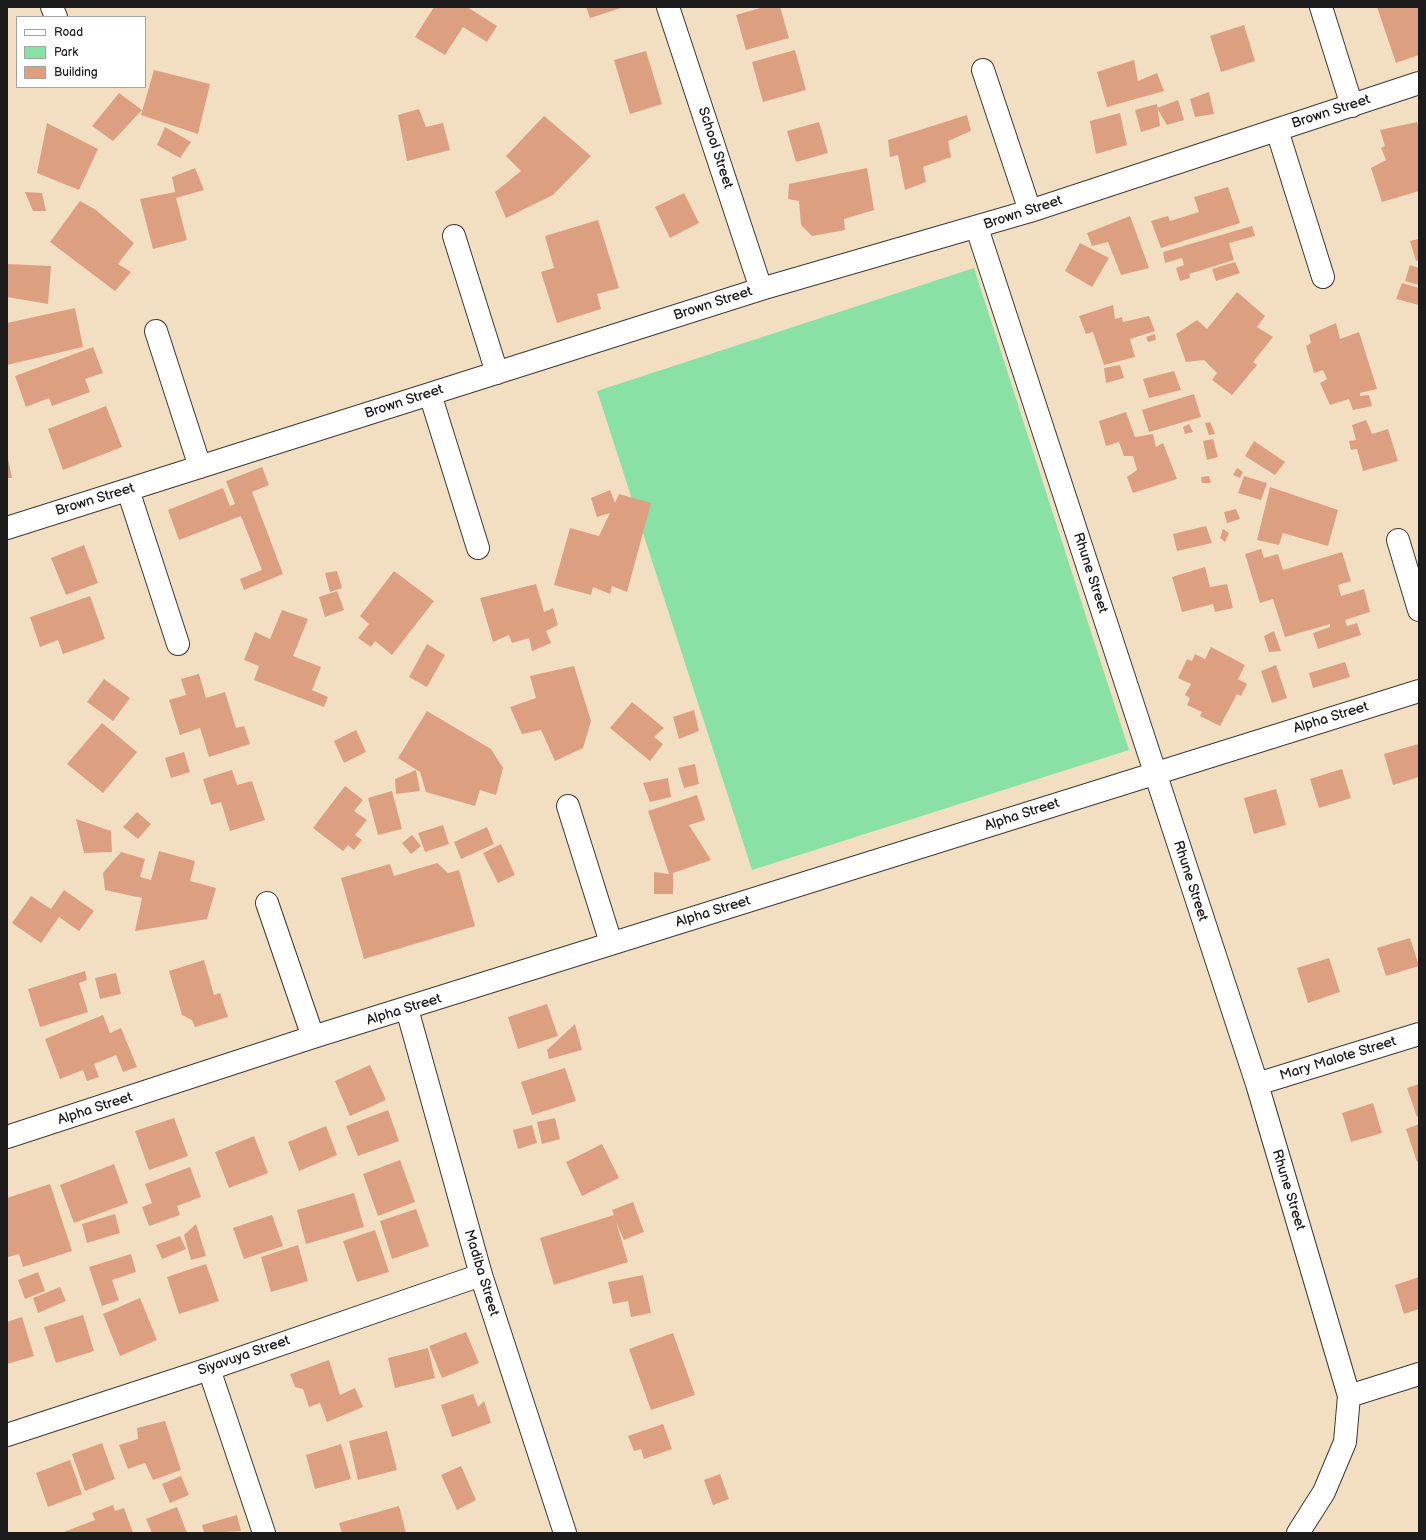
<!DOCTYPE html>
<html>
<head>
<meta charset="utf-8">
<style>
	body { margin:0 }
	#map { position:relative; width:1426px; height:1540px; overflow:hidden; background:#f2dfc1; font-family:"Balsamiq Sans",sans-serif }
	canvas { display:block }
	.frame { position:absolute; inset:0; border:8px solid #1c1c1c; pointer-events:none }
	.legend { position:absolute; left:16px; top:16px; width:130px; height:72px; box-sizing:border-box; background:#fff; border:1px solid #a4a4a4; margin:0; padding:5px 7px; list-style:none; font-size:12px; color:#1c1c1c }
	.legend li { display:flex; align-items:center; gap:8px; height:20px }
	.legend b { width:20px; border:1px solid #a4a4a4 }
</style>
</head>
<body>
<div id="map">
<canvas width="1426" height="1540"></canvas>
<div class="frame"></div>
<ul class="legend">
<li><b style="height:5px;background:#fff"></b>Road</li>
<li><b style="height:11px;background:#89e1a5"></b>Park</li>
<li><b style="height:11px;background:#dca081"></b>Building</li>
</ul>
</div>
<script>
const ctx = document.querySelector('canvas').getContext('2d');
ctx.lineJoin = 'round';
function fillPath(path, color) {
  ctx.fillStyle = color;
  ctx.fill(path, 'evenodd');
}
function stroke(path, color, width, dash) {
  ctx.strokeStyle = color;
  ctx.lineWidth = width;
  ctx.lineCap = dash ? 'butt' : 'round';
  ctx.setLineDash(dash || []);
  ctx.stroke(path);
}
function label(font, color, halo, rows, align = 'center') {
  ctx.font = font + ' "Balsamiq Sans",sans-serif';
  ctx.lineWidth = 3.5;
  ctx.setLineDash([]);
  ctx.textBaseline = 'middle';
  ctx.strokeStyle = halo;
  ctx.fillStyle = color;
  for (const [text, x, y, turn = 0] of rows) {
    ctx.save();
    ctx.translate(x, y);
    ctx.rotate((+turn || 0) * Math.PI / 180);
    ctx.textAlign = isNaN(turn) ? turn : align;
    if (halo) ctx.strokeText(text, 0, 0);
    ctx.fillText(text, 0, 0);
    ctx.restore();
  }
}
fillPath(new Path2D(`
	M974,268L1129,750L752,870L597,391Z`), '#89e1a5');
fillPath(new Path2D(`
	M434,7H467L497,26L487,42L463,27L445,55L415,37Z
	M586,7H624L590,18Z
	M764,7H780L789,38L746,50L736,15Z
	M1377,7H1419V55L1396,63Z
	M1244,25L1255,61L1221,72L1210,36Z
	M795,50L806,90L763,102L752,62Z
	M646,51L662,104L630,114L614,60Z
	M1134,60L1138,81L1157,73L1164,91L1107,107L1097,72Z
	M154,70L210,84L198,134L141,115Z
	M1209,92L1214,114L1195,117L1190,99Z
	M119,93L142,110L113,141L92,126Z
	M1178,100L1184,120L1167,125L1157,108Z
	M1157,104L1160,126L1141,132L1135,110Z
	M419,109L426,127L443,123L450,150L407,161L398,115Z
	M1120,113L1127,145L1096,154L1090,121Z
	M967,115L971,131L948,141L951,157L923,167L926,182L905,190L898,155L890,157L888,140Z
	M544,116L591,156L553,195L506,218L495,192L521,171L506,156Z
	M819,122L828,153L796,162L787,131Z
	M1417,122L1419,129V191L1382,202L1371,168L1386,160L1381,148L1385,146L1380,130Z
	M47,123L98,149L79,190L37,173Z
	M165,127L191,142L180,158L157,145Z
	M195,168L204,190L176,198L187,240L153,249L140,199L175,192L172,177Z
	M867,168L874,210L844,219L845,230L812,236L801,225L799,201L788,199L789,184Z
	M1228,187L1240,223L1161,248L1151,221L1168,216L1170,221L1199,212L1194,197Z
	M25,192L42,193L46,211H33Z
	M684,193L699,223L670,238L655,207Z
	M80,201L96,210L134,243L118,264L131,272L115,291L50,242Z
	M1130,216L1149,268L1121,275L1108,242L1092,246L1087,233Z
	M598,220L619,288L597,294L601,309L557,323L541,272L554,268L545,236Z
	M1252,226L1255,236L1229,243L1234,260L1189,274L1190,278L1180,281L1176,268L1184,265L1182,258L1165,263L1163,252Z
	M1419,239V260L1416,261L1410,241Z
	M1080,243L1109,258L1092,287L1065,271Z
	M1235,262L1240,273L1216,281L1212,269Z
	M7,264L51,266L48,304L7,297Z
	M1410,265L1419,268V285L1405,281Z
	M1402,283L1419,288V305L1396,299Z
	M1237,292L1265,316L1257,327L1273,337L1253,362L1257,365L1232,395L1212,380L1217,373L1204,360L1186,362L1176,334L1197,320L1207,329Z
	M1113,305L1115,319L1122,317L1123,322L1149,316L1155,331L1130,339L1135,357L1104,365L1093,332L1086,334L1079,316Z
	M75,308L83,347L7,365V323Z
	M1336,323L1340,339L1359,332L1377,389L1360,393V396L1369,395L1372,406L1353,410L1349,399L1330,405L1320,383L1327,379L1323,370L1314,373L1306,346L1311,343L1309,335Z
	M1155,334L1156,340L1148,342L1146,337Z
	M93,347L103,373L85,379L90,392L52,406L49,398L26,407L15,376Z
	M1120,365L1124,378L1106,383L1104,368Z
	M1174,371L1181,390L1149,398L1143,379Z
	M1194,394L1201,417L1149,432L1142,410Z
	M106,406L122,447L63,470L48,429Z
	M1126,412L1135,437L1153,434L1156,447L1163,443L1177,479L1133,493L1127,477L1137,470L1133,456H1124L1119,442L1106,446L1099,421Z
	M1366,420L1372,434L1388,429L1398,461L1363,471L1357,449L1351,450L1349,441L1356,440L1352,425Z
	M1210,422L1215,434L1209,435L1205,423Z
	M1189,424L1193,432L1185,434L1183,427Z
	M1213,439L1218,457L1207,460L1203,441Z
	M1254,441L1285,462L1275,475L1245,456Z
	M7,454L12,478H7Z
	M262,467L269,485L252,492L283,574L244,590L240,579L262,570L241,516L179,540L168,510L223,488L230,506L235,504L226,481Z
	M1237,468L1243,472L1240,478L1233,475Z
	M1209,476L1211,483H1202L1201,477Z
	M1244,476L1267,483L1261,500L1238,493Z
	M1270,487L1338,510L1328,546L1283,533L1279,545L1257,540Z
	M610,490L615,503L619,494L651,503L627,592L612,586L610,594L593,587L591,595L554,585L570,528L599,536L610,513L597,517L591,498Z
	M1236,509L1240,519L1227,523L1224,512Z
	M1206,526L1212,543L1177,551L1173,534Z
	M1223,529L1229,533L1225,542L1220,538Z
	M84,545L98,583L66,595L51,558Z
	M1261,549L1264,558L1278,554L1283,570L1342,552L1351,581L1338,585L1341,596L1364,589L1370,612L1345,620L1347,626L1357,623L1361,635L1318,649L1313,633L1330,627V624L1285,637L1273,599L1260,603L1245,554Z
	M1205,567L1210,587L1227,584L1233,608L1215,612L1213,604L1182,612L1172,577Z
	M337,571L342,588L330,592L325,573Z
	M394,571L434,601L392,655L375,641L371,647L358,638L369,624L360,616Z
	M536,584L544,612L553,608L558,625L546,631L551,643L532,651L529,638L512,643L509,635L493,642L480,598Z
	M337,591L344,610L325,617L319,597Z
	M90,596L105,639L63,654L58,640L40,647L30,617Z
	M282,610L308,619L293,656L321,667L312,690L328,697L324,707L254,680L259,666L244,660L255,632L270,639Z
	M1274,631L1281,651L1269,652L1264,636Z
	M427,644L445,655L427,687L409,677Z
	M1211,647L1245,665L1238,679L1247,684L1241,696L1237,694L1220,726L1200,716L1202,712L1187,705L1190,698L1185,695L1191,684L1178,678L1187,659L1192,661L1195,654L1205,659Z
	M1345,662L1350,677L1313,688L1309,673Z
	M1276,665L1287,698L1272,703L1261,671Z
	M574,666L591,721L583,748L555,761L541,730L522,734L510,707L536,698L530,676Z
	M199,674L206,698L225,692L236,728L244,726L250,744L209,757L200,728L180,735L169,700L186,695L181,679Z
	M104,679L130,698L113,721L87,702Z
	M632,702L664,728L654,737L663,744L650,761L610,728Z
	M694,710L699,731L679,739L673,717Z
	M427,711L491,749L503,768L496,795L480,790L475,806L426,792L420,772L398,758Z
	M102,723L137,752L103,793L67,764Z
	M356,730L366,752L344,763L334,741Z
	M1418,744L1419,777L1393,785L1384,754Z
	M184,752L190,772L171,778L165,758Z
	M695,764L699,784L684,788L678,768Z
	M1342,769L1351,798L1319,808L1310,779Z
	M232,770L237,785L252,781L265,820L230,831L221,802L211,805L203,779Z
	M416,770L420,791L396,794L395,779Z
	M668,778L671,797L650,802L643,783Z
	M345,786L363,800L354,811L367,820L355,835L362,840L354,850L348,845L343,851L313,828Z
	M1276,789L1286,825L1254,834L1244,798Z
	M392,791L402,829L378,835L368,798Z
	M697,795L705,820L689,825L711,860L673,873V894H654V872L669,874L648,811Z
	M137,812L151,824L138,839L123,827Z
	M76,819L111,831L112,852L84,853Z
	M443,825L449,844L425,852L418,833Z
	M487,827L494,844L461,859L454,842Z
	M412,835L421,846L411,854L402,843Z
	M501,844L515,875L498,883L483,853Z
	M159,851L195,861L190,881L216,888L207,919L135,931L142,898L105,890L103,873L121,852L145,859L140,877L151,880Z
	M437,863L448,873L459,870L475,926L364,959L341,878L390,864L394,876Z
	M64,890L94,911L79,931L59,917L41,943L12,923L31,896L51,909Z
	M1410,938L1419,966L1386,976L1377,948Z
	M1329,958L1340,992L1308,1003L1297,968Z
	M204,960L214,995L220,993L228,1017L195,1027L192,1020L182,1015L169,971Z
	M85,971L87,980L79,983L88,1012L40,1027L28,989Z
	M116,973L121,994L100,999L95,978Z
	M547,1004L558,1036L518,1049L508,1017Z
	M103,1015L110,1033L121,1028L137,1067L123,1072L116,1055L94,1064L99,1077L87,1081L83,1070L60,1079L45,1039Z
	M575,1024L582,1050L549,1059L547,1050Z
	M370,1065L386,1100L350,1116L335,1081Z
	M565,1068L576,1101L532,1115L521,1082Z
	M1419,1084V1116L1417,1117L1407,1088Z
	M1373,1103L1382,1133L1351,1142L1342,1113Z
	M388,1110L399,1141L358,1156L346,1126Z
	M174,1118L188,1156L149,1170L135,1131Z
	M555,1118L560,1139L542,1144L537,1122Z
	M1419,1124V1161L1417,1162L1406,1129Z
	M532,1125L537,1143L518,1149L513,1130Z
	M326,1126L337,1155L299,1171L288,1142Z
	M254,1136L268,1173L229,1188L215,1152Z
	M602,1144L619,1178L582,1196L566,1162Z
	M400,1160L415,1202L378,1216L363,1174Z
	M114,1164L128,1203L74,1223L60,1185Z
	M190,1167L201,1197L177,1206L180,1215L149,1226L142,1207L152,1203L145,1184Z
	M50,1184L72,1251L23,1267L19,1254L8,1257L7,1254V1198Z
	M354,1193L364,1227L306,1244L297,1210Z
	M633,1202L644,1232L624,1240L616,1222L628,1262L554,1285L540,1238L614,1215L612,1210Z
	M416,1209L429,1246L392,1259L380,1221Z
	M115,1214L120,1233L87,1243L82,1224Z
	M272,1215L283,1246L244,1259L233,1228Z
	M196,1224L206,1256L191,1260L184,1235Z
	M375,1230L389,1272L357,1282L343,1241Z
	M180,1236L186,1249L162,1259L156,1245Z
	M298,1245L308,1281L271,1292L261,1257Z
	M131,1254L136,1272L112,1280L119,1300L102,1306L89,1267Z
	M206,1264L219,1301L179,1314L167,1277Z
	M38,1272L45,1291L25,1299L18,1280Z
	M643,1275L651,1313L631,1317L628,1301L613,1304L608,1282Z
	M1419,1277V1309L1404,1314L1395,1285Z
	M60,1287L66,1301L38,1313L33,1298Z
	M140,1298L157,1340L120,1356L103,1314Z
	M83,1315L94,1351L56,1363L44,1327Z
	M22,1317L34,1356L7,1364V1322Z
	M466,1332L479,1363L442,1378L429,1346Z
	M673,1333L695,1395L651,1410L629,1349Z
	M428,1348L435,1378L395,1388L388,1358Z
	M329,1360L340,1395L355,1388L363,1407L327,1422L320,1403L309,1407L303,1389L295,1387L290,1374Z
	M473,1394L478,1407L484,1401L491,1423L452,1437L441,1405Z
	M165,1421L181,1470L153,1480L145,1463L128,1469L119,1445L138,1439L137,1428Z
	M663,1424L672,1449L644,1459L641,1449L634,1451L628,1436Z
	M387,1431L397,1470L358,1480L349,1441Z
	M102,1443L115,1479L85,1491L72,1454Z
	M341,1444L351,1479L315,1489L306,1455Z
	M70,1460L82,1494L48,1507L36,1473Z
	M461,1466L476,1500L457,1510L441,1475Z
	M720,1474L729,1499L713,1505L704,1480Z
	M181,1476L189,1495L170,1503L162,1484Z
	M113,1505L115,1511L124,1508L133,1533H61L95,1520L92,1513Z
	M399,1506L406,1533H342L339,1523Z
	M177,1507L187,1533H152L146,1519Z
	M237,1515L241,1531L204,1533L202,1525Z`), '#dca081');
const minor = new Path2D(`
	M52,7L56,17
	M668,7L761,289
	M1321,7L1352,106
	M983,70L1030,211
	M1277,130L1323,277
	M977,228L1257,1084L1349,1396L1345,1442L1324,1492L1298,1533
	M454,236L497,373
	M156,331L200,467
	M430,394L478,548
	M128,490L178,644
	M7,528L761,289L1030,211L1419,83
	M1398,540L1419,610
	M568,806L611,943
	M267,903L313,1037
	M407,1009L481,1275L565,1533
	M1257,1084L1419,1034
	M7,1137L313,1037L1419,691
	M209,1369L264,1533
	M1349,1396L1419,1374
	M7,1435L209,1369L481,1275`);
stroke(minor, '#3c3935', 24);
stroke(minor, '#fff', 22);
label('14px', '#1c1c1c', '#fff', [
	["Brown Street",1331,112,-18],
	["School Street",715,148,72],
	["Brown Street",1023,213,-18],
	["Brown Street",713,304,-18],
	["Brown Street",404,402,-18],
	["Brown Street",95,500,-17],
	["Rhune Street",1090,573,72],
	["Alpha Street",1331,718,-17],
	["Alpha Street",1022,815,-18],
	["Rhune Street",1190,881,72],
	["Alpha Street",713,912,-17],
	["Alpha Street",404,1010,-17],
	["Mary Malote Street",1338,1059,-17],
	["Alpha Street",95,1109,-18],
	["Rhune Street",1288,1190,73],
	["Madiba Street",481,1273,73],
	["Siyavuya Street",244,1356,-19]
]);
</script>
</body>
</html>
